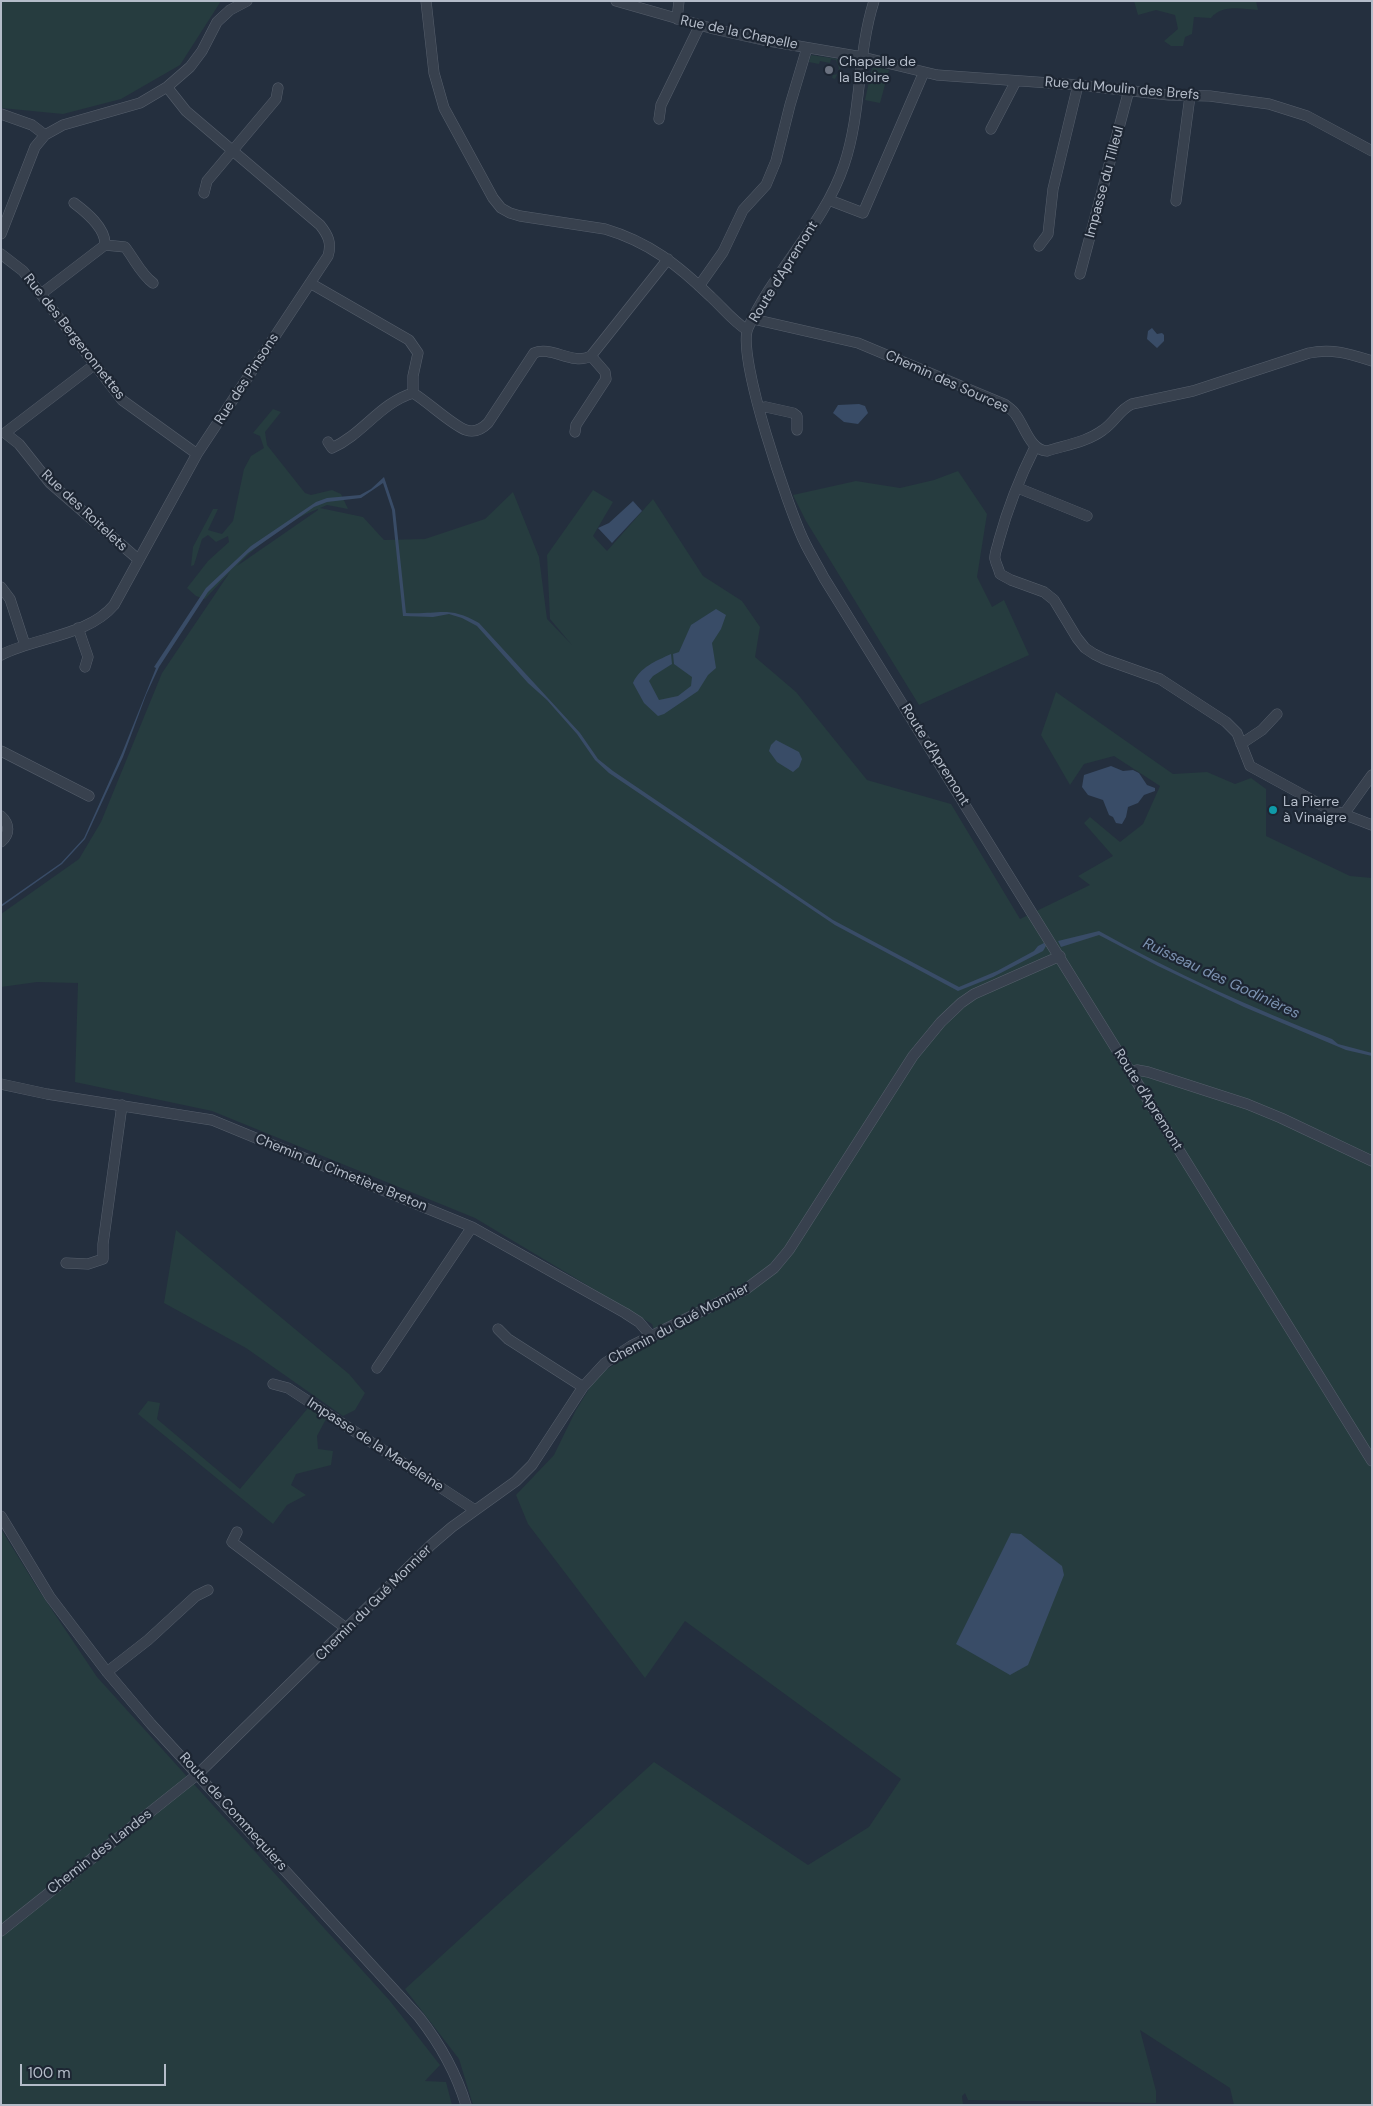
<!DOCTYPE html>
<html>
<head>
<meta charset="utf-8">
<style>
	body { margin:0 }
	#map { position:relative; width:1373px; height:2106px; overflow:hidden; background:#242f3e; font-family:"DM Sans",sans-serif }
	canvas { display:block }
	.frame { position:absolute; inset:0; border:2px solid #b4bcc9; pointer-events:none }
	.scale { position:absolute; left:20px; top:2064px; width:146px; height:22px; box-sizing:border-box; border:2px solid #b4bcc9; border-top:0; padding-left:6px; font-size:15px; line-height:18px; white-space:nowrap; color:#b4bcc9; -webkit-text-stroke:4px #1d2633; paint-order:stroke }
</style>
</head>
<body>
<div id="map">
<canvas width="1373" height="2106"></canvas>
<div class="frame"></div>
<div class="scale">100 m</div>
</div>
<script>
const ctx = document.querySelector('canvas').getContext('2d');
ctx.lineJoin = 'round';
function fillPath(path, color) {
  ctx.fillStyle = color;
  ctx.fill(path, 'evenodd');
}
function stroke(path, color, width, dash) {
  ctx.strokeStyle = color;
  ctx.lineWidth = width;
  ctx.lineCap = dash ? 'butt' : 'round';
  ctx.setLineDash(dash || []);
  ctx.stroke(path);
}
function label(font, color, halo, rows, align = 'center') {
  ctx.font = font + ' "DM Sans",sans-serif';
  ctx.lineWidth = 4.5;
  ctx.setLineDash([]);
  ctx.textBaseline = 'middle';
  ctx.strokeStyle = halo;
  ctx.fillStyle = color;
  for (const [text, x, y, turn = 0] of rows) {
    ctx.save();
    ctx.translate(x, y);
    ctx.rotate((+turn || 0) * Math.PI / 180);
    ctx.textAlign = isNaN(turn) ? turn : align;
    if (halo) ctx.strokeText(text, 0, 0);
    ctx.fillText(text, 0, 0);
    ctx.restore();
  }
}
fillPath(new Path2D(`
	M1,1H221L180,65L121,99L63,114L1,108Z
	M1134,1H1256L1258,10C1242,9 1222,4 1211,18L1194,17L1192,34L1185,37L1183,46H1171L1164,41L1178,29L1175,15L1156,10L1138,15Z
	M811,55L844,60L835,79L832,78L833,75L838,74L839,68L836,60L831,59L830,63L820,61L819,64L809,62Z
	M877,67L889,70L880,103L865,100L872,68Z
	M273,409L281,412L265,432L267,445L305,493L311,495L332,490L341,494L348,509L327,505L320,508L363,517L384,540L425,539L485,519L513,492L539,557L547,619L572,645L550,619L547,555L593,490L613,502L593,536L607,551L653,499L703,576L742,601L760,627L755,657L796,692L867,780L951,804L1020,919L1090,885L1078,876L1113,856L1084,823L1090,817L1120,842L1143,824L1160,786L1114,756L1084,764L1070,785L1041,735L1056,692L1173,774L1207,772L1235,784L1251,778L1266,789V836L1350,876L1372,878V2105H1234L1230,2088L1140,2030L1156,2091V2103L968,2100L965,2093L962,2096L963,2105H473L459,2059L405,1989L654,1762L808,1865L869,1827L901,1779L685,1621L645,1678L528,1524L516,1495L554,1455L576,1410L597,1376L639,1348L658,1340L652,1324L475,1218L212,1111L75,1082L78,983L37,982L1,987V914L79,859L101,822L162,673L230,572L205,599L196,596L187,588L208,561L229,542L228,536L216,542L208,535L202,539L194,565L191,566L193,547L213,509H218L208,530L222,534L233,521L244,469L251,456L264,448L260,436L253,433ZM318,509V510L237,566C254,547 294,517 318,509Z
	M958,471L987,514L977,577L992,607L1004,600L1029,655L919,705L806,521L793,495L856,481L900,488L934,480Z
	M176,1230L349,1374L365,1393L355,1410L343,1416L246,1348L164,1303Z
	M148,1401L160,1403L157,1419L240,1489L308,1408L326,1419L317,1436L318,1449L333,1451L331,1465L296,1474L291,1485L306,1495L287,1505L273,1524L138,1414Z
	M1,1529L38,1589L97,1677L390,2001L440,2065L425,2081L446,2082L452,2105H1Z`), '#263c3f');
fillPath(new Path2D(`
	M1152,328L1157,334L1162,333L1164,335V341L1157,348L1147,339L1148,331Z
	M859,404L865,406L868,413L858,424L844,422L833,413L838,405Z
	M384,477L395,510L406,613C439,615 448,605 479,623L580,733L598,759L613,771L833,920L959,987L997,971L1034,951L1038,946L1044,943L1046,946L1043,951L993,977L958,991L835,925L609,773L595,760L577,734L547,700L528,683L477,626L462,618L449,614L433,617L403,616L392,510L383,483L361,498L327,502L314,507L248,553L208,592L159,667L146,695L123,757L85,839L62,864L1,907V905L61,863L84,838L122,753L156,668L154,667L206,588L251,546L316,502L327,498L360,495L371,489Z
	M633,501L642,511L612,543L598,528L609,523Z
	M716,609L726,615L721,629L712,643L716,668L708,675L698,691L664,714L658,716L644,703L633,683C640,667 656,661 671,654L672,664L653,676L649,681L659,700L678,696L691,686L692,677L674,664L673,654L679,652L691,625Z
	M776,740L799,752L802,759L799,767L793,772L777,762L769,751L771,745Z
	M1111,766L1123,771L1133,770L1139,773L1147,785L1155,788V791L1144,795L1138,803L1128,807L1126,817L1122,824L1116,823L1113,817L1109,815L1103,800L1088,795L1082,787L1084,775Z
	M1099,931C1174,973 1252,1008 1332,1039L1338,1044L1372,1053V1056L1346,1050L1244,1007L1158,966L1099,935L1061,947L1058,941Z
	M1011,1533L1021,1534L1062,1566L1064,1575L1028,1665L1010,1675L956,1644Z`), '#394c67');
const minor = new Path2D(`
	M426,1L434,73L444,108L493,198L501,208L510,213L520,216L605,229C649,242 678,265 711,297C723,308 733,321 747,330
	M616,1L714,29L763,40L862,57L937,75L1078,85L1169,95L1210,96L1269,104L1307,116L1372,151
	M874,1C857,54 862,112 844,165C824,225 774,270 748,328C736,356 789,510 804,541C810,554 818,566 824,578L1372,1461
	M677,19L679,1
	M1,114L32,125L45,135
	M659,119L661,105L700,25
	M991,129L1016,81
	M204,193L207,181L276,99L278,88
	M829,200L863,213L924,72
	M1176,201L1190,96
	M74,203C86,212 106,228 105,245
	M1,234L35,147L45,135L63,125L140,103L167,87L190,67L202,51L217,22L230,10L247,1
	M1039,246L1048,234L1053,189L1078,85
	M1,254L23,271L122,400L197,454
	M1080,274L1129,90
	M310,283L409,340L418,353L413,376V393C427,401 453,426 466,430C475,433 482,429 488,423L534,353C552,345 572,366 591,356L668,259
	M699,286L723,252L743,210L766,185L776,161L790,105L807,48
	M41,294L105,245L125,247C135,260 141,274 153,283
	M753,319L858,343L1004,404C1008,407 1013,410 1016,415C1025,427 1030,450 1047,451C1066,445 1087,442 1103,430C1115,422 1119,410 1132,404L1193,391L1309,353C1332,348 1350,354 1372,361
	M94,365L5,433L19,444L50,483L139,560
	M759,408L766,407L793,413L797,416V430
	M575,432L576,425L606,379L605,372L591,356
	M328,442L332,448C363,434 380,403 413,393
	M1035,447C1020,477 1008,507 999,540C998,546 994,554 995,559C996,564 999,569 1000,574L1011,580L1044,592L1054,600L1077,638L1085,648L1094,654L1104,659L1160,679L1226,722L1237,733L1250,766L1325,807L1372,825
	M1018,488L1087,516
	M1,587L10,599L25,645
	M78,628L88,657L85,667
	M1,655C36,637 88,636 114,605L197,454L328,256C332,243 328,235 320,225L186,111L167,87
	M1241,744L1262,730L1277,714
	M1,751L89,796
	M1344,814L1372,775
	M1,816C10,824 10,834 1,842
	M1131,1072L1137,1070L1148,1072L1247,1104L1281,1118L1372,1161
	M1,1084L47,1094L212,1120L472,1227L625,1313L639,1322L651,1336
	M66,1263L88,1264L103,1259V1244L122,1105
	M498,1329L508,1339L583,1387
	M377,1368L472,1227
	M273,1384L288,1388L475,1510
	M1,1516L50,1597L107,1672L151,1724L419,2017C440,2044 456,2072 466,2105
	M237,1532L232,1542L347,1629
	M107,1672L148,1640L196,1596L208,1590
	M1,1931L198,1774L431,1545L452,1527L516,1481L532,1465L583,1387L605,1363L631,1346L746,1289L774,1268L789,1250L913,1056L941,1022L961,1003L974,994L1060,956`);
stroke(minor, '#565f6c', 11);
stroke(minor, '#38414e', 10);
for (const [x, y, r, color] of [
	[829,70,5,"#6b7280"],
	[1273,810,5,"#0f9aa8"]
]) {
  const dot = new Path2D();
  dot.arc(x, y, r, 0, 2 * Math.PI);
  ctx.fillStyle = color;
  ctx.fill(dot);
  stroke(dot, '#1d2633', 2);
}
label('14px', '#b4bcc9', '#1d2633', [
	["Rue de la Chapelle",739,33,12],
	["Rue du Moulin des Brefs",1122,89,5],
	["Impasse du Tilleul",1105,182,-75],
	["Route d'Apremont",784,272,-58],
	["Rue des Bergeronnettes",74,337,52],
	["Rue des Pinsons",247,379,-57],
	["Chemin des Sources",947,382,24],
	["Rue des Roitelets",84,511,43],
	["Route d'Apremont",935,755,58],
	["Route d'Apremont",1148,1100,58],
	["Chemin du Cimetière Breton",341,1173,22],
	["Chemin du Gué Monnier",679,1324,-28],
	["Impasse de la Madeleine",375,1445,33],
	["Chemin du Gué Monnier",374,1603,-45],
	["Route de Commequiers",233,1812,48],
	["Chemin des Landes",100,1852,-38]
]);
label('14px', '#b4bcc9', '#1d2633', [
	["Chapelle de",839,62],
	["la Bloire",839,78],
	["La Pierre",1283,802],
	["à Vinaigre",1283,818]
], 'left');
label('italic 15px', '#7c92b1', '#1d2633', [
	["Ruisseau des Godinières",1221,979,25]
]);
</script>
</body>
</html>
